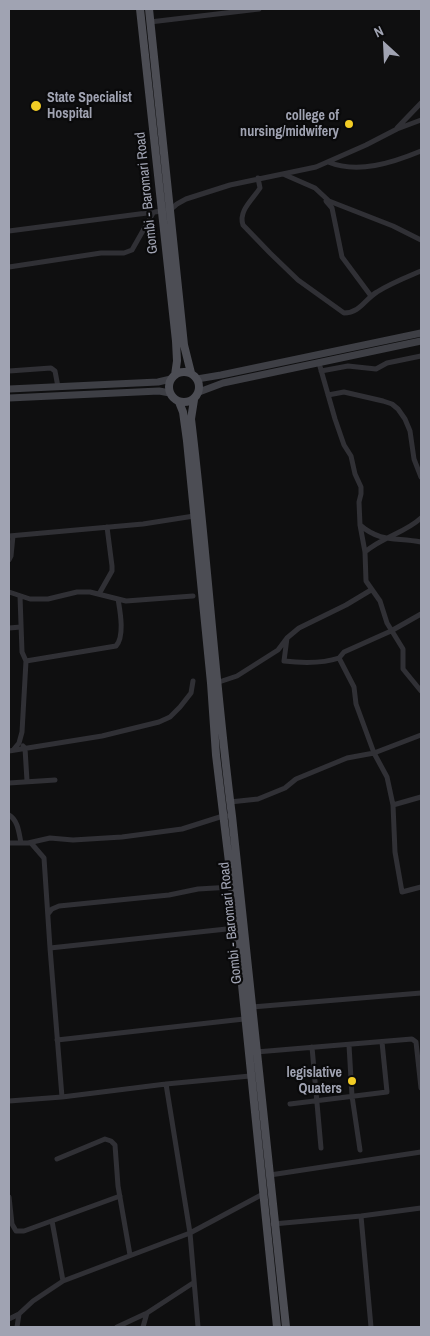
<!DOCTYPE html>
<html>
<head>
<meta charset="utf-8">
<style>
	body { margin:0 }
	#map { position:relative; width:430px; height:1336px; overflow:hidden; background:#0f0f10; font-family:"Archivo Narrow",sans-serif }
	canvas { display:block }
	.frame { position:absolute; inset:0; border:10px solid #a0a3b2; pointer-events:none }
	.north { position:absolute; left:360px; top:20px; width:50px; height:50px; -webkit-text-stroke:4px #0a0a0b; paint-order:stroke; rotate:335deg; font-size:14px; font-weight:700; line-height:20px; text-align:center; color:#a0a3b2 }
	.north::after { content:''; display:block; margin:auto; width:18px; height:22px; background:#a0a3b2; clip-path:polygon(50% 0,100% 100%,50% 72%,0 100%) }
</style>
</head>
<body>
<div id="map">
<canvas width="430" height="1336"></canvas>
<div class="frame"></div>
<div class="north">N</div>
</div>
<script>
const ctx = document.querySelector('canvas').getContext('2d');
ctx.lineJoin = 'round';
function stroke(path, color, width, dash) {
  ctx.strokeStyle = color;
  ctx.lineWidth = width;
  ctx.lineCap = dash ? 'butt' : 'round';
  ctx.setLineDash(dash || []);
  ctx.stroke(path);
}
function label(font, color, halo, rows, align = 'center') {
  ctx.font = font + ' "Archivo Narrow",sans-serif';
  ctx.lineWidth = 4.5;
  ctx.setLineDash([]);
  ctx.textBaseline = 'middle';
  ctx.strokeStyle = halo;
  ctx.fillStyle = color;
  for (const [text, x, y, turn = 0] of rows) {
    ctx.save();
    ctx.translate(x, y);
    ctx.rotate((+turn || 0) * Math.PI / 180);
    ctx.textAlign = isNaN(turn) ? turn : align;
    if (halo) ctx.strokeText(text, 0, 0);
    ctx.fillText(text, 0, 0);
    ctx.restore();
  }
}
stroke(new Path2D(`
	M150,22L259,9
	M397,128L421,103
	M328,162C358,174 392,163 421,151
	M283,174L315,188L329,201L393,226L421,240
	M258,178L260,188C253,199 238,211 243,225L270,253L298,280L344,313C360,313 365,299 377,292C391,283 407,277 421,271
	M326,201L332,208L342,257L371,296
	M9,231L170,210L177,204L186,199L230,185L316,167L366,145L397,129L421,120
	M9,267L101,253H124L132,250L153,213
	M319,363L335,419L344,445L351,456L355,474L361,487V494L359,502L360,525L365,552L366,581L380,601L387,623L403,649V669L421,691
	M9,371L51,368L55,371L58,387
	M321,371L348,366L376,369L387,363L421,356
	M328,395L344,392L383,401L392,404L398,409L405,419L410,431L414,459L421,477
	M360,525C381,543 396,537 421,542
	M9,536L143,524L194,516
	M365,552C382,537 405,533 421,518
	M9,560L11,556L13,536
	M9,592L30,599H48L77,592H90L126,601L193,596
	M99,594L112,571V566L107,527
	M20,596L22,652L26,661L116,646C125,636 120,611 118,599
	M9,628L21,627
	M287,638L284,661C302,663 321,664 339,658L354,687L356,704L374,753L387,777L393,805L395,852L402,892L421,887
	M339,658L344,652L391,631L421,614
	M219,682L237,676L278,650L287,638L299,628L346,605L371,590
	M23,746L25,748L27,781
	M14,749L19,743L22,732L26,661
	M9,751L102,736L159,722L170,717L180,707L191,693L193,681
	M9,783L55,780
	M230,802L258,799L285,788L296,779L347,758L374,753L421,735
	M393,805L421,797
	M9,815C18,820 19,833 21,843
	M9,843H28L50,838L73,840L122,837L182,829L223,816H232
	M31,843L44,858L50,948L62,1097
	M48,914L52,909L59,906L169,895L198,889L232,887
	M50,948L236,928
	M252,1007L421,993
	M57,1040L244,1019
	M349,1045L352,1096L360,1150
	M312,1047L321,1148
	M256,1052L412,1039L416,1042L421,1088
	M166,1084L190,1233L198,1327
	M9,1101L62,1097L166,1084L250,1076
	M290,1104L387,1092L382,1042
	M57,1159L105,1139L111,1141L115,1145L118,1186L130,1255
	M270,1175L421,1152
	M9,1197L12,1224L16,1231H24L120,1196
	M361,1216L371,1327
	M52,1221L63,1281
	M273,1224L361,1216L421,1208
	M9,1319L19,1314L33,1301L63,1281L190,1233L263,1194
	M17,1327L19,1314
	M117,1327L147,1313L193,1283
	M143,1327L147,1313`), '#303035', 5);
stroke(new Path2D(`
	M197,379L221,375L421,333
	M9,389L158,382L171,379
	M199,392L223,383L421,341
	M9,398L159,391L170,393`), '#3e3f45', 7);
stroke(new Path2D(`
	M140,9L176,341L177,361L175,375
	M149,9L184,345L191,373
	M169 387a15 15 0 1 1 30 0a15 15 0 1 1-30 0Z
	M194,400L191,419C207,551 215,684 232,816L286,1327
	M179,402L183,412L187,441L211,683L216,755L232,887L277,1327`), '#4c4d54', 8);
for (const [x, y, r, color] of [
	[36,106,6,"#f3cd25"],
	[349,124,5,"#f3cd25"],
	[352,1081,5,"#f3cd25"]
]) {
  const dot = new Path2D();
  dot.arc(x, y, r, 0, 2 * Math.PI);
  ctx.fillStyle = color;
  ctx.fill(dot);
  stroke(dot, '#0a0a0b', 2);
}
label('bold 14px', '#a0a3b2', '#0a0a0b', [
	["State Specialist",47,98,"left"],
	["Hospital",47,114,"left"],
	["college of",339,116],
	["nursing/midwifery",339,132],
	["legislative",342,1073],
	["Quaters",342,1089]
], 'right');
label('14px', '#a0a3b2', '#0a0a0b', [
	["Gombi - Baromari Road",147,193,-96],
	["Gombi - Baromari Road",231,923,-96]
]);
</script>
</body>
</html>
